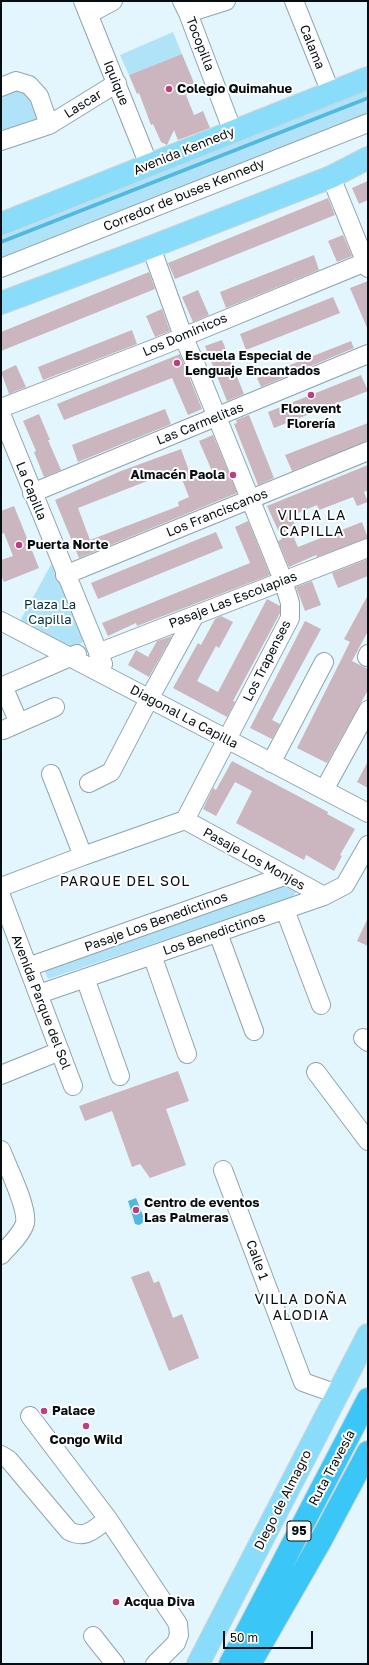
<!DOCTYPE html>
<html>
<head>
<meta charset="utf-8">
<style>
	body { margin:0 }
	#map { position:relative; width:369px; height:1665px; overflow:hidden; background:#e3f6fe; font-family:"Golos Text",sans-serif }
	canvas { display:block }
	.frame { position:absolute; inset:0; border:2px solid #060e11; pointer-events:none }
	.scale { position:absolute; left:223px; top:1631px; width:90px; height:18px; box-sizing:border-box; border:2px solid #060e11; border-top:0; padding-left:5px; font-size:12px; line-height:14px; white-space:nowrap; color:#060e11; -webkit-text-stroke:3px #fff; paint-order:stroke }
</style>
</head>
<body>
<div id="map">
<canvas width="369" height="1665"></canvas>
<div class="frame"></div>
<div class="scale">50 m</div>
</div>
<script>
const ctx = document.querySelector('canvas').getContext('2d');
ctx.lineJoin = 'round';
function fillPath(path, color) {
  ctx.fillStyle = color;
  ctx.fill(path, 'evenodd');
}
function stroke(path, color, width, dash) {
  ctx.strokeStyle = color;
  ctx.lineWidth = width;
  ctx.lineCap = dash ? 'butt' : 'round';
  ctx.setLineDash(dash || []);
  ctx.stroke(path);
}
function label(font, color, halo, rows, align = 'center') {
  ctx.font = font + ' "Golos Text",sans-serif';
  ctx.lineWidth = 4;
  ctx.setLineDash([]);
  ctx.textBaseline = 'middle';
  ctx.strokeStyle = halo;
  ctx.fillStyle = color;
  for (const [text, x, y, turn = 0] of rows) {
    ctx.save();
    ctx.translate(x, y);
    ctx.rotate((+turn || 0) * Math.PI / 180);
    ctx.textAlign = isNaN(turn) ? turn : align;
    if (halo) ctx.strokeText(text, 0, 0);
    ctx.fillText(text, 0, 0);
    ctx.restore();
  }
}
fillPath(new Path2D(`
	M173,32L182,54L129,75L120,55Z
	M19,88L27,91L42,119L1,135V95Z
	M368,90V117L1,262V237Z
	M53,561L86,639L76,648L64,647L20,621Z
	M285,881L299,888L293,897L48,979L43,966Z`), '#b0e2f8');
fillPath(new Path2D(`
	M136,1198L144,1218V1222L139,1225L135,1224L128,1201Z`), '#4fb9e0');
stroke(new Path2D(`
	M1,242L368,98`), '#4fb9e0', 3.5);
fillPath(new Path2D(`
	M182,54L197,90L186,95L194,115L203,111L210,128L178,140L174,130L167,145L161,142L153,124L151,125L139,93L137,94L129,75Z
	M368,181V200L359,204L352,188Z
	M328,198L335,215L175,279L168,263Z
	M343,235L352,256L337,262L328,241Z
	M314,255L319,270L226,308L220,292Z
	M149,272L155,289L1,351V332Z
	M368,281V330L350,288Z
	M198,290L209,315L193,322L182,297Z
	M333,297L340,313L246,350L240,334Z
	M162,309L170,331L155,337L146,316Z
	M132,330L137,344L43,380L38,367Z
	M222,340L244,394L227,401L205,346Z
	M351,341L354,348L261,387L257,378Z
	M180,354L202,409L188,415L172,378L64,420L57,404Z
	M16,365L26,387L9,394L1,372Z
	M361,375L368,391L274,428L268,412Z
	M165,409L171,424L78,462L72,445Z
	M39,414L50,440H48L61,470L44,477L34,452L36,451L23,421Z
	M249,415L274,478L258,485L234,424L237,423L236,420Z
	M368,423V441L292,471L285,455Z
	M213,435L237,493L79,558L55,500L121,471L181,449L192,479L212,471L199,441ZM178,469L189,497L178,502L179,506L90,540L78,508Z
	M368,465V490L364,492L368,502L357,506L353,497L319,510L317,505L291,516L295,525L289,527L298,547L362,522L368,538L317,557L316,555L289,567L278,541L282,539L267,506Z
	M14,506L39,568L4,582L1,575V560L13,556L4,533L1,534V511Z
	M248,521L270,575L137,626L136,623L108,636L102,623L250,563L235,527Z
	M216,532L223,548L98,599L91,583Z
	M368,559V576L338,588L332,573Z
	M312,581L321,605L305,611L296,587Z
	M368,595V631L352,661L368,669V690L327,763L297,748L350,642L344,639Z
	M267,599L280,606V613L233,701L235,702L227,717L173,688L198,643L201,645L215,619L221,616L233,622L219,648L216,646L197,681L218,692Z
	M305,621L321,629L272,720L280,724L272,739L250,728Z
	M172,636L149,677L128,665L136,650L148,657L157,641Z
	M232,761L328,812L327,814L355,829L340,855L342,856L334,871L306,855L304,860L236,823L252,791L235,782L216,816L203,809L213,788L216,790Z
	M368,761V788L357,782Z
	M368,918V946L357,941Z
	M178,1071L189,1101L166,1109L186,1165L150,1178L140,1164L132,1167L112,1111L85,1121L79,1106Z
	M149,1271L154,1283L159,1281L173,1318L182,1314L199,1358L169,1371L131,1277Z`), '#cbb5be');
const minor = new Path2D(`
	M83,1L149,165
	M182,1L188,13L233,132
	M294,1L331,93
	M188,13L226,1
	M89,14L113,1
	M1,87L16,81L29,85L39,96L49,125
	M1,141L49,125L117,83
	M331,177L368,268
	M1,268L368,123
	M1,408L161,346L368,261
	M1,414L103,664
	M32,493L368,354
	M65,575L368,451
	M1,621L368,813
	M98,653L368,548
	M367,657L368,654
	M3,686L19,723
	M1,687L77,654
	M3,730L55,707
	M271,763L324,662
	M51,774L83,856
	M89,783L111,772L149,699L195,615
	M324,790L368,710
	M185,820L324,896
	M1,887L83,856L185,820L290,618V603L283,580L195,363L183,336L151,247
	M1,896L73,1086
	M285,910L321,1005
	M218,933L254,1031
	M152,955L187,1054
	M28,967L284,876
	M85,978L120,1076
	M39,994L324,896L345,885L368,845
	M363,1038L368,1042
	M316,1072L368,1141
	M1,1075L60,1051
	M1,1150C7,1166 28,1207 25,1223C22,1234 9,1246 1,1255
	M223,1170L303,1382L337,1394
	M30,1416L108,1519L178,1624L179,1635L176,1643L155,1664
	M1,1455L9,1460L69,1531C86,1540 95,1528 108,1519
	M93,1636L115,1664`);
const major = new Path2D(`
	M1,224L368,78
	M1,303L151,247L331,177L368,158
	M198,1664L368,1335`);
const highway = new Path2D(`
	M230,1664L368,1399
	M250,1664L320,1542L368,1452`);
stroke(minor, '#8ea4ae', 20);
stroke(major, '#d2d4d4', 24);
stroke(highway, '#d2d4d4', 24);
stroke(minor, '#fff', 18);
stroke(major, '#89ddfa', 22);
stroke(highway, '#3ac7f7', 22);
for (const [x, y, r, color] of [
	[169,89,4,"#c03d82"],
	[177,363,4,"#c03d82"],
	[311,395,4,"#c03d82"],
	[233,475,4,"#c03d82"],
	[19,545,4,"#c03d82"],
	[136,1210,4,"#c03d82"],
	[44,1411,4,"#c03d82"],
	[86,1426,4,"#c03d82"],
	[116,1602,4,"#c03d82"]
]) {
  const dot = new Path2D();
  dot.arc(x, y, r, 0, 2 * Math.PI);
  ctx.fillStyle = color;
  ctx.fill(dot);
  stroke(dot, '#fff', 1.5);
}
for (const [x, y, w] of [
	[299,1531,24]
]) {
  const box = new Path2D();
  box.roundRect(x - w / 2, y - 10, w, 20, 3);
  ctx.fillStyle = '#fff';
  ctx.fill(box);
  stroke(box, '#060e11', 1);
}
label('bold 12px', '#060e11', null, [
	["95",299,1531]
]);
label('13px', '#060e11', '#fff', [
	["Tocopilla",200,44,69],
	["Calama",312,47,68],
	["Iquique",116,83,68],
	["Lascar",83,104,-32],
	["Avenida Kennedy",184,151,-22],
	["Corredor de buses Kennedy",184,195,-22],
	["Los Dominicos",185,335,-23],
	["Las Carmelitas",200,424,-22],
	["La Capilla",31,491,68],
	["Los Franciscanos",217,513,-22],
	["Pasaje Las Escolapias",233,600,-21],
	["Los Trapenses",267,661,-63],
	["Diagonal La Capilla",184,717,28],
	["Pasaje Los Monjes",254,859,29],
	["Pasaje Los Benedictinos",156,922,-20],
	["Los Benedictinos",214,934,-19],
	["Avenida Parque del Sol",41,1002,69],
	["Calle 1",257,1260,70],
	["Ruta Travesía",332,1468,-62],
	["Diego de Almagro",283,1500,-63]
]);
label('bold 13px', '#060e11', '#fff', [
	["Colegio Quimahue",177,89],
	["Escuela Especial de",185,356],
	["Lenguaje Encantados",185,371],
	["Florevent",311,409,"center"],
	["Florería",311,424,"center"],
	["Almacén Paola",225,475,"right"],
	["Puerta Norte",27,545],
	["Centro de eventos",144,1203],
	["Las Palmeras",144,1218],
	["Palace",52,1411],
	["Congo Wild",86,1440,"center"],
	["Acqua Diva",124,1602]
], 'left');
label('13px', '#003040', '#fff', [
	["Plaza La",50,605],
	["Capilla",50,620]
]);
ctx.letterSpacing = '1px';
label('14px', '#060e11', '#fff', [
	["VILLA LA",312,516],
	["CAPILLA",312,532],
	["PARQUE DEL SOL",125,882],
	["VILLA DOÑA",301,1300],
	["ALODIA",301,1316]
]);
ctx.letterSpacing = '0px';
</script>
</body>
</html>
